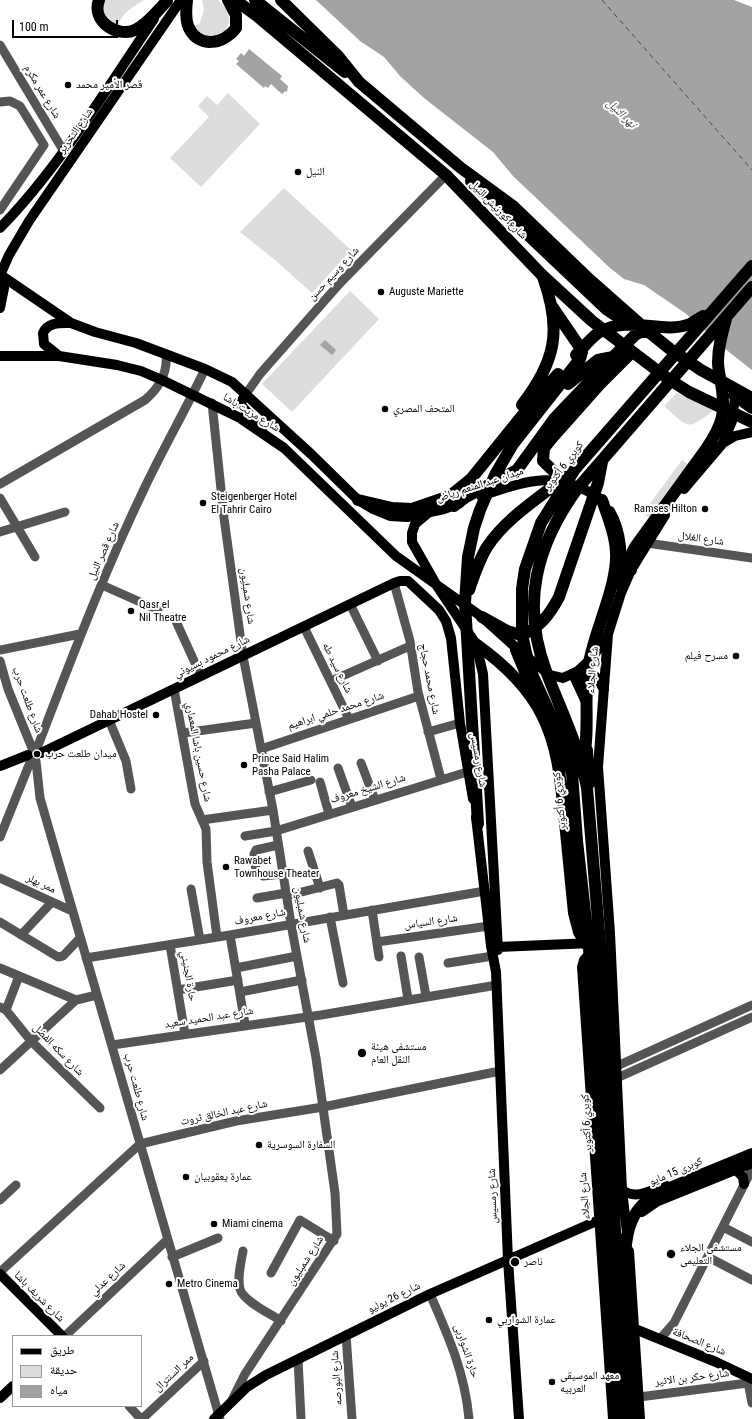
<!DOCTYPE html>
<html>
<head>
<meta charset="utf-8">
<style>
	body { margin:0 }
	#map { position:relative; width:752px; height:1419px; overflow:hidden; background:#fff; font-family:"Roboto Condensed","Noto Naskh Arabic",sans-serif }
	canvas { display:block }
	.legend { position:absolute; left:12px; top:1335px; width:130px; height:72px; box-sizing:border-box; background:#fff; border:1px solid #999; margin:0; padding:5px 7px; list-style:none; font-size:12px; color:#000 }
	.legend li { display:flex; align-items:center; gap:8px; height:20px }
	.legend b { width:20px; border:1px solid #999 }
	.scale { position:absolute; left:12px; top:20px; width:106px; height:18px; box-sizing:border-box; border:2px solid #000; border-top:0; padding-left:5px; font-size:12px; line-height:14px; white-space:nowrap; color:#000; -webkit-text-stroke:3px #fff; paint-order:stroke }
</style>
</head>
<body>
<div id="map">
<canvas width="752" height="1419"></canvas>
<ul class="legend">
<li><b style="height:5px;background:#000"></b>طريق</li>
<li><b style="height:11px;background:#dcdcdc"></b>حديقة</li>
<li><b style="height:11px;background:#a3a3a3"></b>مياه</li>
</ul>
<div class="scale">100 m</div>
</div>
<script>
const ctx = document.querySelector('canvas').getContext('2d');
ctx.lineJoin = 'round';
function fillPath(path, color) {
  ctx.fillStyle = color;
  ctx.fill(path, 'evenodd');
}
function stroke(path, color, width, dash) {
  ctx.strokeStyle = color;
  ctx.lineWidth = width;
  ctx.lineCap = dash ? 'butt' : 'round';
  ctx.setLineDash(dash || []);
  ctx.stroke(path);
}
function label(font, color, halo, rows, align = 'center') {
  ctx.font = font + ' "Roboto Condensed","Noto Naskh Arabic",sans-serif';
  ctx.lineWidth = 4;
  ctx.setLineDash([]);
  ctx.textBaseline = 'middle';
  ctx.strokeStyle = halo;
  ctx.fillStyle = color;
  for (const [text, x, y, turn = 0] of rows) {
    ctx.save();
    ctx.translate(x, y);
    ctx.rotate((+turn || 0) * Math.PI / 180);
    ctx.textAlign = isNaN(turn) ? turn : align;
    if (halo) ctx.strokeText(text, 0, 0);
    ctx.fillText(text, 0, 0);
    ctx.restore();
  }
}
fillPath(new Path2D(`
	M103,0H144C133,7 122,13 118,25C107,18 101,14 103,0Z
	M202,0H218L229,11V23L224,33L213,38L203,37L194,26L200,23L204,9Z
	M228,93L260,124L201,187L170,158L209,117L198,106L207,96L217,105Z
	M284,188L351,250L312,293L275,260L240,232Z
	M350,291L379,319L292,412L262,384Z
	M677,393L715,409C688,430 690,430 664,406Z
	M682,460L689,465L651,519L643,513Z`), '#dcdcdc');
fillPath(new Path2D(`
	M316,0H734L752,7V370L729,352L685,313L644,285L624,279L610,268L513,176L493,152L424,98L400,76L384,57L360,41Z
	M249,49L282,76L280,79L288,86L287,92L285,91L282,94L271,84L268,88L265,86L264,88L236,64L239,61L236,59L241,53L244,56Z
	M325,340L336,350L332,355L320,345Z`), '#a3a3a3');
stroke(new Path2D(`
	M602,0L752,170`), '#444', 1, [5, 4]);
stroke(new Path2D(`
	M0,45L63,150
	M0,102L10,101L20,106L44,145L0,210
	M246,394L260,374L341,282L446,175
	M212,403L224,518L243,656L273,810L291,924L316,1058L335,1193L337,1234L245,1374L231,1402
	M0,484L145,400C159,388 168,373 166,354
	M0,498L35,557
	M0,532L65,512
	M647,543L752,558
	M394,583L410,641L418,692L441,779
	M102,585L158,610
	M350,604L378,661
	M174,617L201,676
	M304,627L349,719
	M0,650L80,634
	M0,661L8,689L32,748
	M331,681L410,646
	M174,689L195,804L206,829L207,862L217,937
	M109,720L126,761L131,789
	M428,732L460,723
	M183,733L256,723
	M37,748C71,660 104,572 145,487C164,447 186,409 205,369
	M261,749L419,696
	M36,761L40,798L220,1419
	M361,763L375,800
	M338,768L352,807
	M320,782L329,814
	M269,792L311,780
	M202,820L273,810
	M245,836L276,831L467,772
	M0,837L31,760
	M308,851L320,888
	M256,871L254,854L256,850L278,845
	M263,876L283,874
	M0,878L72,911
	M191,889L200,940
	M286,896L337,883L339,885L344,915
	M257,898L286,893
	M372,910L379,957
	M330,917L343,983
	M0,922L58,957L63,956L80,938
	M21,935L52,902
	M230,935L245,1024
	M377,942L489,926
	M170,945L185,1034
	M401,956L408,999
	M419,957L426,996
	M86,958L230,935L485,891
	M448,963L493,956
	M0,968L76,1000L97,995
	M236,968L297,956
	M178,990L238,980
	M240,992L302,980
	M0,1007L6,1010L31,1041L100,1108
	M6,1010L19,976
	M112,1045L321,1015L497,985
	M617,1066L752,1005
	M0,1070L76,1000
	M617,1078L752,1017
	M0,1200L16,1185
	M723,1227L752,1242
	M243,1251C241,1263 237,1277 240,1289C243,1301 271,1314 281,1321
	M172,1257L218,1238
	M708,1257L752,1280
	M0,1272L140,1144L236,1121L323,1107L500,1071
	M271,1273L300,1220L334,1241
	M430,1294C448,1335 465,1373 469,1419
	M346,1335L352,1419
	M65,1336L167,1240
	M660,1339L674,1323L752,1169
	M298,1359L301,1419
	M747,1377L752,1403
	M639,1397L748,1383
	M129,1406L141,1419
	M142,1419L204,1361`), '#555', 9);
stroke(new Path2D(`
	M0,228C58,169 107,88 154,19
	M1,273L9,255L29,221L181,0
	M2,276L71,323L95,332L136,343L205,369L232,382L311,454L358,500L373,509L390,516L407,517L444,509L460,503
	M0,308L4,288L1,273
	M0,356H59L117,365L141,371L162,380L240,418L284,448L396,556L482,617L523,654L550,675L563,678L578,671L592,658L607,636
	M59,356L44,344L43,333C48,322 60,323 71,323
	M246,394L241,402V405L262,429
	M723,443L735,436L752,432
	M684,489L723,443L732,421L736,389
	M481,496C527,481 555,469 599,498
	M610,511C624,535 622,561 621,587
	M427,514L415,524L412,533V542L437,586L476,644L483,674L498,950
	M515,650L535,698
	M573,674L585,700
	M583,677L587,673C597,674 600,682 604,690
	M588,750L590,784
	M41,753L394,583L400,581H408L439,610L446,621L451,638L460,723L473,799
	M0,766L28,755
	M476,817L491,946L496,972L508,1260L519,1419
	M498,947L592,943
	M593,950L584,960L582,967L613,1419
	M736,1170L743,1177L744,1184
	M622,1190C636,1200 650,1191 665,1185
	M642,1212L658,1201L752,1163
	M627,1233L622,1190L610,933L598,767L608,634L621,593L631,570L665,515
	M629,1251L640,1419
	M0,1274L62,1336
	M635,1329L716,1362L752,1379
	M0,1398L13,1386
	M214,1419L247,1387L266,1375L430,1294L599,1220`), '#000', 10);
stroke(new Path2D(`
	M99,0C91,21 117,38 135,30C148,24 157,11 167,1
	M187,0C186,9 185,20 189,28C199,49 224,44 236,28V15L228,0
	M235,0L257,16L446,175L542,275L592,321L667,378L689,392L752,422
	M255,0L345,72
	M281,0L338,56L359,82L461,168L513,206L589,279L649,332L670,349L701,370L752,398
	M471,181L606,309L615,315L634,323
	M576,355C583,348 590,339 598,333C629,314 661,335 690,324C694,322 699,318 703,316
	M568,384L598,360L613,357
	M734,395L752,408
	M522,405C556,361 562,330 543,277
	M567,484L543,461L544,448L552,438L600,384L632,352
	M358,500L392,508L412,509L450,496L471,479L538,396L558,374
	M454,506L466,497L517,470L554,419L613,357L635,335L641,332H649
	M631,570L632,553L635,547L706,449C723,424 726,413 721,383C720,376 718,369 718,362C718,347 722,333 726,319
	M469,590C474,575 479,560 487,547C506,518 539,498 565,477
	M482,617L507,631L521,635C540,628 550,614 559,597L598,483L602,462
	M476,644C501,662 528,687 542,715C559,748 561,786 565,822C568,853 571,883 574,913L579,932L586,944
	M583,762C590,732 584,699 588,668C593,633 618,586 616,552C615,534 608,517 602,500
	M478,824L465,603L468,557L474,528L480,510L495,475L513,444L580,359L582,352L579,346L551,305
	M625,1261C626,1207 644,1198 689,1180C710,1171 731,1163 752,1154
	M620,1419L589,948L577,841L572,773L557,729L532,674L526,653L522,634V589L525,569L541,523L575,469L752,266
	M632,1419L624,1304L615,1231L604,992L587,788C579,746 561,711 546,671C521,604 536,546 577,489L752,287`), '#000', 12);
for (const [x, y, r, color] of [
	[68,85,4,"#000"],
	[298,172,4,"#000"],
	[381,292,4,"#000"],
	[385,409,4,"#000"],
	[203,503,4,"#000"],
	[705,509,4,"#000"],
	[131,611,4,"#000"],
	[736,656,4,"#000"],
	[156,715,4,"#000"],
	[37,754,4,"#000"],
	[244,765,4,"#000"],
	[226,867,4,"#000"],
	[362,1053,5,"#000"],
	[259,1145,4,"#000"],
	[186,1177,4,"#000"],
	[214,1224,4,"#000"],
	[671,1254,5,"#000"],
	[515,1262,5,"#000"],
	[169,1284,4,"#000"],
	[489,1320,4,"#000"],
	[552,1382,4,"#000"]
]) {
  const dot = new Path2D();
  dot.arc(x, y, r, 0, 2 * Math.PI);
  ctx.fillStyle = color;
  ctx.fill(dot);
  stroke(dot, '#fff', 1.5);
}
label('11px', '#000', '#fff', [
	["قصر الأمير محمد",76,85],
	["النيل",306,172],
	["Auguste Mariette",389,292],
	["المتحف المصري",393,409],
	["Steigenberger Hotel",211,497],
	["El Tahrir Cairo",211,510],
	["Ramses Hilton",697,509,"right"],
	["Qasr el",139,605],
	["Nil Theatre",139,618],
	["مسرح فيلم",728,656,"right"],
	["Dahab Hostel",148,715,"right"],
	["ميدان طلعت حرب",45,754],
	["Prince Said Halim",252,759],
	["Pasha Palace",252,772],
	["Rawabet",234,861],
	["Townhouse Theater",234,874],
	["مستشفى هيئة",371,1047],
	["النقل العام",371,1060],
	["السفارة السوسرية",267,1145],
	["عمارة يعقوبيان",194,1177],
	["Miami cinema",222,1224],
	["مستشفى الجلاء",680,1248],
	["التعليمى",680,1261],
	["ناصر",524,1262],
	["Metro Cinema",177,1284],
	["عمارة الشواربي",497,1320],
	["معهد الموسيقى",560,1376],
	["العربيه",560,1389]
], 'left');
label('11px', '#000', '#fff', [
	["شارع عمر مكرم",42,92,59],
	["شارع التحرير",76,131,-55],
	["شارع كورنيش النيل",498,210,46],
	["شارع وسيم حسن",334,274,-47],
	["شارع مريت باشا",251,413,31],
	["كوبري 6 أكتوبر",564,466,-53],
	["ميدان عبد المنعم رياض",480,485,-18],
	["شارع الغلال",701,539,8],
	["شارع قصر النيل",104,551,-66],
	["شارع شمبليون",247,596,82],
	["شارع محمود بسيوني",212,657,-26],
	["شارع سيد طه",337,668,64],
	["شارع الجلاء",593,670,-85],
	["شارع محمد حجاج",429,679,79],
	["شارع طلعت حرب",27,700,70],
	["شارع محمد حلمي ابراهيم",336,711,-18],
	["شارع حسين باشا المعماري",198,752,79],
	["شارع رمسيس",478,760,80],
	["شارع الشيخ معروف",368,789,-17],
	["كوبري 6 أكتوبر",560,801,-96],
	["ممر بهلر",41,884,25],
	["شارع شمبليون",302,915,80],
	["شارع معروف",260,917,-11],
	["شارع السياس",431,922,-8],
	["حارة الجنيني",188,976,80],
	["شارع عبد الحميد سعيد",209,1018,-9],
	["شارع سكه الفضل",58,1050,46],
	["شارع طلعت حرب",136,1087,75],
	["شارع عبد الخالق ثروت",224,1113,-12],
	["كوبري 6 أكتوبر",587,1123,-93],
	["كوبرى 15 مايو",676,1172,-23],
	["شارع رمسيس",493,1196,-92],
	["شارع الجلاء",585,1196,-94],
	["شارع شمبليون",306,1261,-57],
	["شارع عدلي",108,1279,-43],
	["شارع شريف باشا",39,1297,45],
	["شارع 26 يوليو",394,1298,-26],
	["شارع الصحافة",699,1342,22],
	["حارة الشواربى",466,1351,71],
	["ممر السنترال",174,1373,-43],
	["شارع البورصه",337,1378,-94],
	["شارع حكر بن الاثير",692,1378,-7]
]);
label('italic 12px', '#444', '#fff', [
	["نهر النيل",621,114,44]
]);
</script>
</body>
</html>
